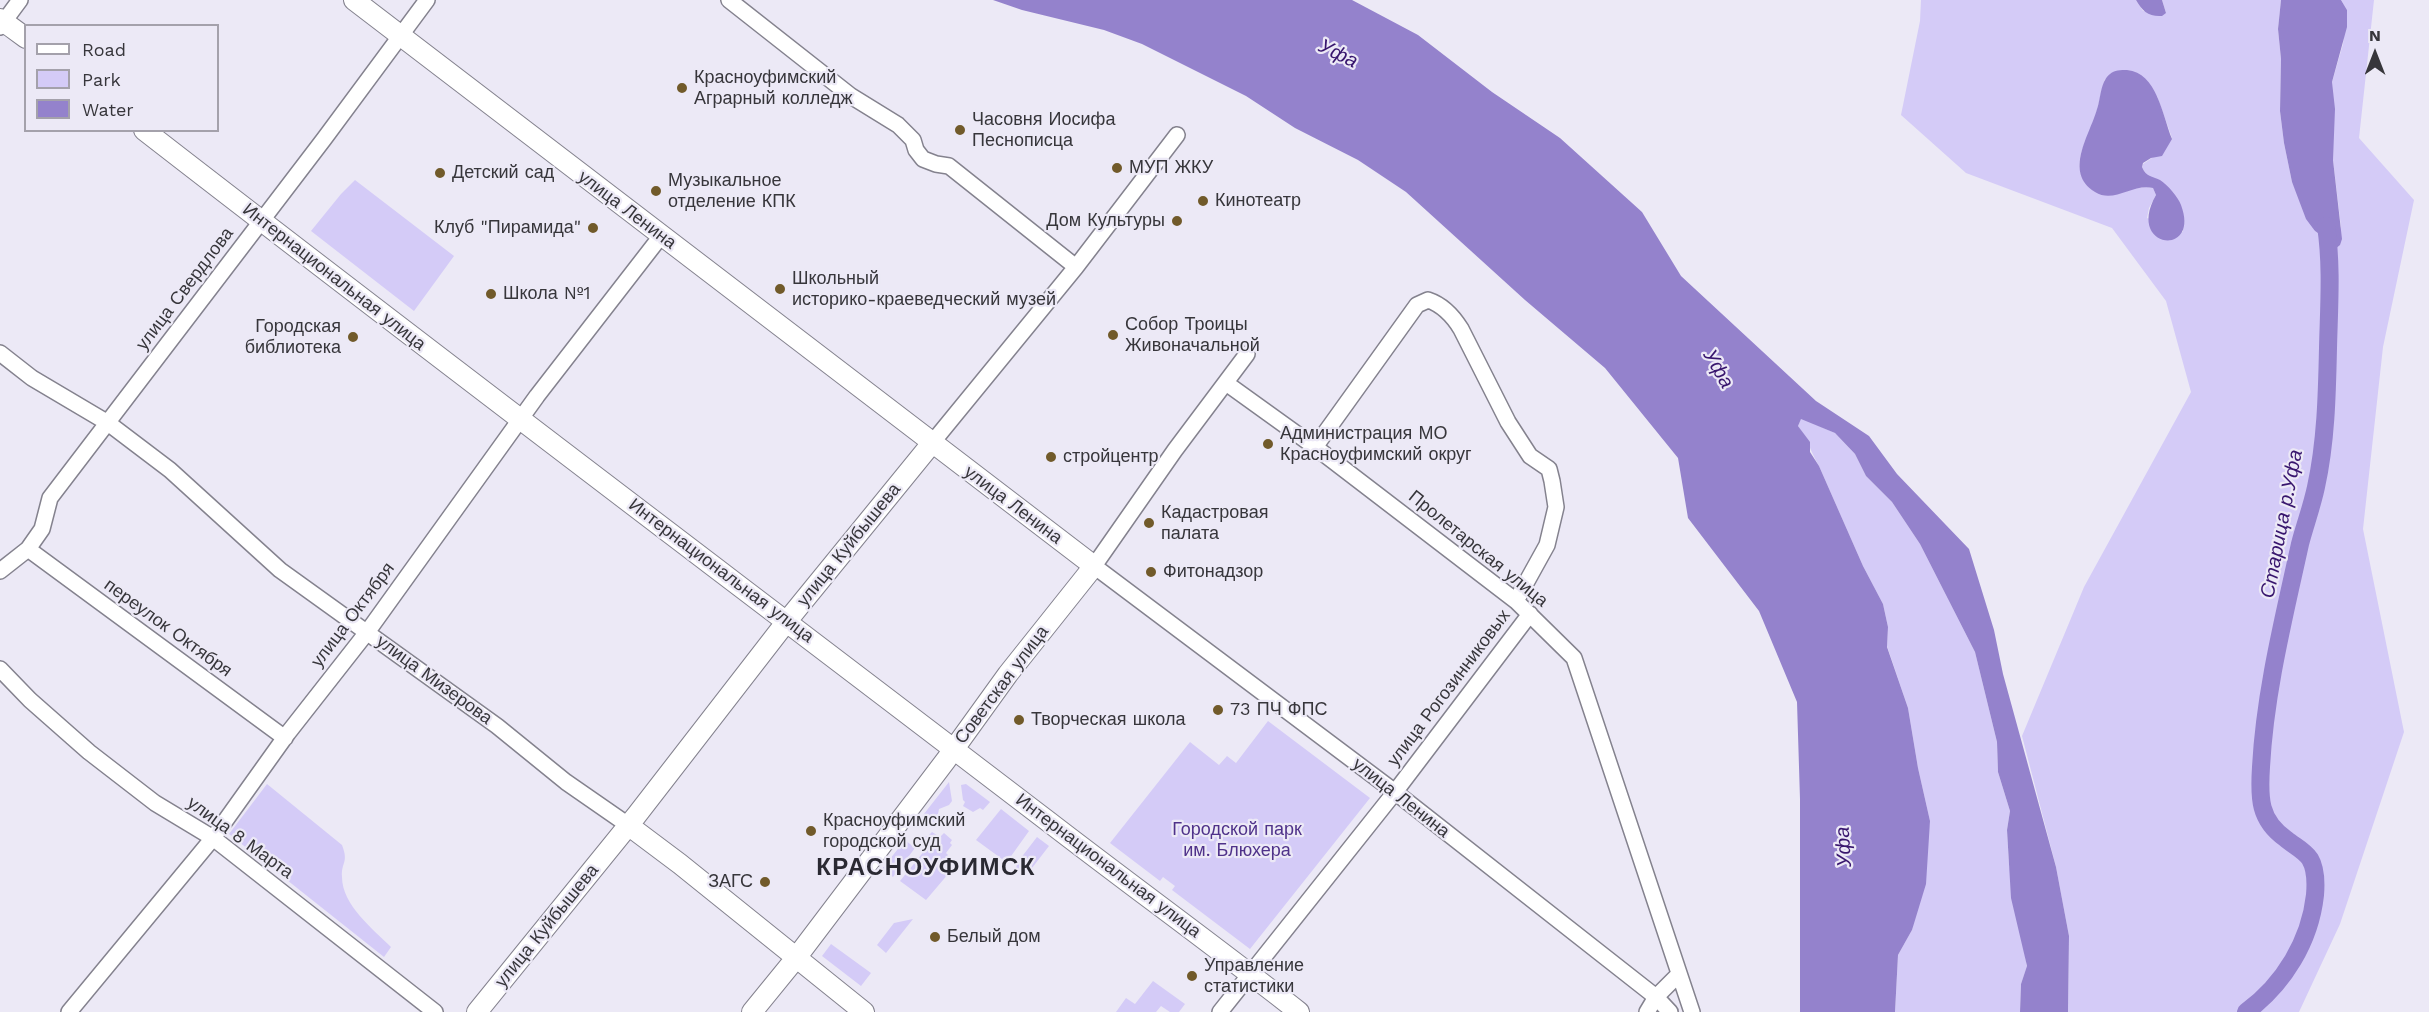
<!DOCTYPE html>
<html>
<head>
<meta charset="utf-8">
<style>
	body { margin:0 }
	#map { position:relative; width:2429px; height:1012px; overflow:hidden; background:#ece9f6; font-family:"Work Sans",sans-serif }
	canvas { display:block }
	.legend { position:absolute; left:24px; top:24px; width:195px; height:108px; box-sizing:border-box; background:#ece9f6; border:2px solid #a4a1ab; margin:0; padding:8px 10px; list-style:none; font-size:18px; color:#37363b }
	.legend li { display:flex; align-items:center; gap:12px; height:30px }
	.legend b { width:30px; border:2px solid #a4a1ab }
	.north { position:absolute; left:2345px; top:24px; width:60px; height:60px; -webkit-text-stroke:4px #ece9f6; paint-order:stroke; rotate:0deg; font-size:16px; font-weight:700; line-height:24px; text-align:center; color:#37363b }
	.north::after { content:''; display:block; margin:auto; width:21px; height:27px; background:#37363b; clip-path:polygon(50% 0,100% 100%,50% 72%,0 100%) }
</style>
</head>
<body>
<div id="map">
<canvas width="2429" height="1012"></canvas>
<ul class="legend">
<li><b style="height:8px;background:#fff"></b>Road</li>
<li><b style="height:16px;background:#d4cbf7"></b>Park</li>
<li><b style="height:16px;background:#9482cc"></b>Water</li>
</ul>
<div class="north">N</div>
</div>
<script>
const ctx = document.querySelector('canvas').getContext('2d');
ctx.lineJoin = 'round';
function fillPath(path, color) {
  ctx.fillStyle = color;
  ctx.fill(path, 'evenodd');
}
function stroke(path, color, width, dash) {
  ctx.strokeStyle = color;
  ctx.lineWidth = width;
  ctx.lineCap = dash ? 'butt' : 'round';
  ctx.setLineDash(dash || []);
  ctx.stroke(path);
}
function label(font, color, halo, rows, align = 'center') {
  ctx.font = font + ' "Work Sans",sans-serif';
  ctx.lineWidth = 4.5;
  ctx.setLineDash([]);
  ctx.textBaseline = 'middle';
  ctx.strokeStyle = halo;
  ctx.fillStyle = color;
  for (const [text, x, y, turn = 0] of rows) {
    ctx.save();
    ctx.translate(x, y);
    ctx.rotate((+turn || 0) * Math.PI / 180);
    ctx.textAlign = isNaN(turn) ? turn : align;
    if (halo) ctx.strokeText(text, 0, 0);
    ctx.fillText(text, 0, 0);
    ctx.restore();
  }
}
fillPath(new Path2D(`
	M1921,0H2136L2143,11L2166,13L2162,0H2281L2278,29L2281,59L2280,111L2284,143L2292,182L2315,231L2325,238L2329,248L2341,227L2333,160L2332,82L2343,44L2347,10L2341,0H2374L2359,138L2414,200L2383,347L2363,529L2404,732L2340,924L2299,1012H2068L2069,936L2056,867L2022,736L2084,587L2191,392L2166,301L2112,228L1966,173L1901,115L1920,21ZM2105,79L2157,96L2172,138L2162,151L2143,164L2142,167C2145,174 2149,177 2156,180C2177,193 2184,208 2183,232L2147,218L2149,208L2156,195L2153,188L2147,187L2094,191C2069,171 2082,150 2092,126C2098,111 2100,95 2105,79Z
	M355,180L454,256L414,311L311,231L341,194Z
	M1801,418L1835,433L1855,454L1866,476L1892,502L1920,544L1975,652L1997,742L1998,772L2010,811L2007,830L2009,864L2027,967L2021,984L2020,1012H1895L1898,955L1912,930L1930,821L1918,768L1908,708L1887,646L1888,627L1883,604L1863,566L1819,466C1810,451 1809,441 1798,426Z
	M1268,721L1370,798L1250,949L1172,890L1175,886L1163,877L1160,881L1110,843L1190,742L1219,765L1227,756L1236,763Z
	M949,782L952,801L949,805L939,809L936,823L921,825L920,819Z
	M267,784L342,845C349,863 341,862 342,877C342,905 373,929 391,947L384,957L229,834Z
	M966,784L990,802L983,810L980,808L973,812L963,806L965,802L963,800L961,785Z
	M1001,809L1029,831L1009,859H1002L976,840Z
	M932,832L940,837L944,833L952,840L950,843L952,845L946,853L948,855L940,866L949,873L926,900L900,881L925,850L923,837L928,836Z
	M1037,837L1049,846L1025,877L1016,869L1017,863Z
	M905,840L915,848L893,877L882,869Z
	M913,919L886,953L877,945L894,923Z
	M831,944L871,973L861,986L822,956Z
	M1153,981L1185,1004L1179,1012H1170L1161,1006L1156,1012H1116L1126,998L1135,1004Z`), '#d4cbf7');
fillPath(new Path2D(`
	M993,0H1352L1418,35L1492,92L1560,138L1642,212L1681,276L1816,401L1869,436L1897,474L1969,549L1994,630L2003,674L2056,867L2069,936L2068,1012H2020L2021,984L2027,966L2011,898L2007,830L2010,811L1998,772L1997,742L1975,652L1920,544L1892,502L1866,476L1855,454L1835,433L1801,419L1798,426L1810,442V452L1819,466L1863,566L1883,604L1888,627L1887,647L1908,708L1918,768L1930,821L1926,884L1912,930L1898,955L1895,1012H1800V799L1797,702L1759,611L1688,518L1678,458L1605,368L1525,300L1406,192L1358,160L1295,128L1246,96L1142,44L1104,30L1022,10Z
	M2136,0H2162L2166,13L2162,16C2149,17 2142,11 2136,0Z
	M2281,0H2341L2347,10V27L2332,82L2335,109L2333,160L2342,239L2340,245L2335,249L2329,248L2325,238L2315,231L2306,219L2292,182L2284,143L2280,111L2281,59L2278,29Z
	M2127,70C2157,73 2162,114 2172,139L2162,156L2151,158L2143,163L2142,167C2146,177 2152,176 2160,180C2168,185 2178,197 2181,205C2201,258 2125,249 2156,195L2153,188C2133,183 2114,204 2095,192C2063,172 2090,135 2097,109C2101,98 2100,82 2110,74C2114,70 2121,70 2127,70Z`), '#9482cc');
stroke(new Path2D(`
	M2246,1012C2284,984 2310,941 2315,895C2316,883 2316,869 2310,859C2304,850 2294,846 2286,839C2259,820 2259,798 2261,767C2265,692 2284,617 2300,544C2305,525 2312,506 2316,487C2326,442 2327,394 2328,348C2329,306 2332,266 2326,226`), '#9482cc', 18);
const minor = new Path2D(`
	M729,0L851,96L898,125L913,140L916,150L923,159L936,164L949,166L1076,267
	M0,27L20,0
	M0,353L32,378L108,423L170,470L280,570L497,726L566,782L628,825
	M1247,354L1175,450L1094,566L1395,792L1656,997L1670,1012
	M1226,383L1315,447L1516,601L1574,658L1692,1012
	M932,443L1076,267L1177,135
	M1315,447L1417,305L1428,300C1443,305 1453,316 1461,329L1508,422L1530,456L1549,469L1552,481L1556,507L1547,545L1516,601
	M28,549L285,738
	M0,571L28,549L42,529L50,498L324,139L427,0
	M0,669L30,700L89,752L155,803L213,838L435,1012
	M69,1012L213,838L288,733L368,631L537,396L661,236
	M1220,1012L1395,792L1530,614
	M1647,1012L1656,997L1679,974`);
const major = new Path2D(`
	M354,0L1094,566L1008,674L946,760L796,958L752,1012
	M0,19L26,38
	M144,130C444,363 747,591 1049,822C1132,886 1216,947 1299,1012
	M628,825L680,864L864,1012
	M477,1012L636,816L787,621L932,443`);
stroke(minor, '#84828e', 18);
stroke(major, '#84828e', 22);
stroke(minor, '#fff', 15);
stroke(major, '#fff', 20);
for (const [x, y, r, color] of [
	[682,88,6,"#715a2a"],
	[960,130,6,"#715a2a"],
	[1117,168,6,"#715a2a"],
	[440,173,6,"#715a2a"],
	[656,191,6,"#715a2a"],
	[1203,201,6,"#715a2a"],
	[1177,221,6,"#715a2a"],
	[593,228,6,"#715a2a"],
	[780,289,6,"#715a2a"],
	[491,294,6,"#715a2a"],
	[1113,335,6,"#715a2a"],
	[353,337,6,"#715a2a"],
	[1268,444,6,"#715a2a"],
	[1051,457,6,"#715a2a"],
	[1149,523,6,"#715a2a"],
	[1151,572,6,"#715a2a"],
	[1218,710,6,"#715a2a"],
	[1019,720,6,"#715a2a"],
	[811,831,6,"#715a2a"],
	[765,882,6,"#715a2a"],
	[935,937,6,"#715a2a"],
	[1192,976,6,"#715a2a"]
]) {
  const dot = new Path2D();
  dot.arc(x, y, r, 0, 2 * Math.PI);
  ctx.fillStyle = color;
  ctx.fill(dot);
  stroke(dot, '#ece9f6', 2);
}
label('18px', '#37363b', '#ece9f6', [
	["Красноуфимский",694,78],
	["Аграрный колледж",694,99],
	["Часовня Иосифа",972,120],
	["Песнописца",972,141],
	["МУП ЖКУ",1129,168],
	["Детский сад",452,173],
	["Музыкальное",668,181],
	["отделение КПК",668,202],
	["Кинотеатр",1215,201],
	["Дом Культуры",1165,221,"right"],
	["Клуб \"Пирамида\"",581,228,"right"],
	["Школьный",792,279],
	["историко-краеведческий музей",792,300],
	["Школа №1",503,294],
	["Собор Троицы",1125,325],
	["Живоначальной",1125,346],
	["Городская",341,327,"right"],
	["библиотека",341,348,"right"],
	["Администрация МО",1280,434],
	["Красноуфимский округ",1280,455],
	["стройцентр",1063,457],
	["Кадастровая",1161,513],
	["палата",1161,534],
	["Фитонадзор",1163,572],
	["73 ПЧ ФПС",1230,710],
	["Творческая школа",1031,720],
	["Красноуфимский",823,821],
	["городской суд",823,842],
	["ЗАГС",753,882,"right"],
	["Белый дом",947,937],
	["Управление",1204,966],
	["статистики",1204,987]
], 'left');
label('18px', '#37363b', '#ece9f6', [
	["улица Ленина",627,210,37],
	["Интернациональная улица",334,277,38],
	["улица Свердлова",185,289,-53],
	["улица Ленина",1013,505,37],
	["улица Куйбышева",849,545,-51],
	["Пролетарская улица",1478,549,39],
	["Интернациональная улица",721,571,37],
	["улица Октября",353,615,-53],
	["переулок Октября",168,628,36],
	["улица Мизерова",434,680,36],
	["Советская улица",1002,685,-53],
	["улица Рогозинниковых",1449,688,-53],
	["улица Ленина",1401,798,38],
	["улица 8 Марта",240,838,36],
	["Интернациональная улица",1108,866,37],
	["улица Куйбышева",547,926,-51]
]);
label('18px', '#4f328a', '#ece9f6', [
	["Городской парк",1237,830],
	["им. Блюхера",1237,851]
]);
label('italic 20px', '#38166e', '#ece9f6', [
	["Уфа",1338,54,26],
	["Уфа",1718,369,60],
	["Старица р.Уфа",2282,524,-79],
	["Уфа",1844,847,-93]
]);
ctx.letterSpacing = '1.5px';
label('bold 24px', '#2a2932', '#ece9f6', [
	["КРАСНОУФИМСК",926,868]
]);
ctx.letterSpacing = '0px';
</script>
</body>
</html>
